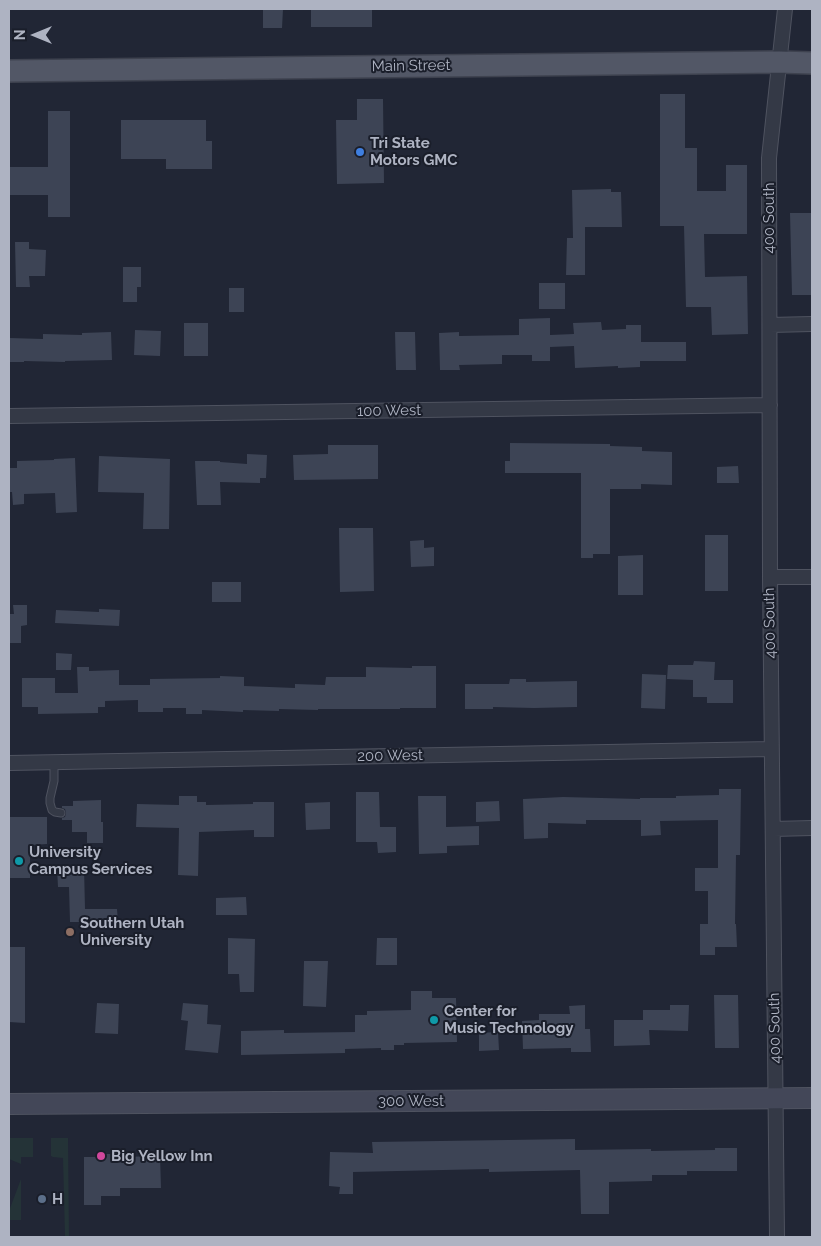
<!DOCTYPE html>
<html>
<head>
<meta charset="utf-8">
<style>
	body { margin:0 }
	#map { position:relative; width:821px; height:1246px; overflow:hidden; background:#212635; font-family:Raleway,sans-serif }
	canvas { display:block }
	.frame { position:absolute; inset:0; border:10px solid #aeb3c2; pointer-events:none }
	.north { position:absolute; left:10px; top:10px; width:50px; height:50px; -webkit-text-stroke:4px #1a1e2a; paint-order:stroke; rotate:270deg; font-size:14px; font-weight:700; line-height:20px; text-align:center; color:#aeb3c2 }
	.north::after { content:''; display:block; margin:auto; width:18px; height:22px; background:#aeb3c2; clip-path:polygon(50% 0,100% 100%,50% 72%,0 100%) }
</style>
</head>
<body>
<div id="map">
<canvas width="821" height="1246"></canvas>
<div class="frame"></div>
<div class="north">N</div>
</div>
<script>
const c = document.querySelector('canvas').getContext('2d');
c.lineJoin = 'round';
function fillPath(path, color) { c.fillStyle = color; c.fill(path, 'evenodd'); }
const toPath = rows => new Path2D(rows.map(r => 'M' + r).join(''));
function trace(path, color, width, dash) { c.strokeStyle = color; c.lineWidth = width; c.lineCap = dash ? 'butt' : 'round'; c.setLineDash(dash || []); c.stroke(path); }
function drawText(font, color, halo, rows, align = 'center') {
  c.font = font + ' Raleway,sans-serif'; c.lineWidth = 4; c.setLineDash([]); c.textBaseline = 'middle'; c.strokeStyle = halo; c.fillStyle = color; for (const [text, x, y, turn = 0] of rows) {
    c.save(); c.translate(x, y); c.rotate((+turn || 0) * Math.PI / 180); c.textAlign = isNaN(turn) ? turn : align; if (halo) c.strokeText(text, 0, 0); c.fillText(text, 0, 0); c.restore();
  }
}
const green = toPath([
	[9,1138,33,1138,33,1157,21,1157,21,1164,9,1159],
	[51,1138,68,1138,69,1237,65,1237,63,1158,53,1157,51,1156],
	[21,1179,21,1220,9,1220,9,1211]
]);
const building = toPath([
	[263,9,283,9,282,28,263,28],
	[311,9,372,9,372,27,311,27],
	[660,94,685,94,685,148,697,148,697,191,726,191,726,165,747,165,747,234,704,234,705,277,747,276,748,334,712,335,711,307,686,307,684,226,660,226],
	[357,99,383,99,384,183,337,184,336,120,357,120],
	[48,111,70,111,70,217,48,217,48,195,9,195,9,167,48,167],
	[121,120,206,120,206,141,212,141,212,169,166,169,166,159,121,159],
	[611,189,611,192,621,192,622,227,585,227,585,275,566,275,567,238,573,238,572,190],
	[790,213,812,213,812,295,792,295],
	[15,242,29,242,29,249,46,250,45,276,29,276,30,287,16,287],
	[123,267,141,267,141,287,137,287,137,302,123,302],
	[539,283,565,283,565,309,539,309],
	[229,288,244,288,244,312,229,312],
	[550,318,550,335,574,334,573,323,601,322,602,330,626,329,626,325,641,325,641,342,686,342,686,361,640,361,640,367,618,368,618,366,575,368,574,346,550,347,550,361,532,361,532,355,502,355,502,364,459,365,460,370,440,370,439,333,459,332,459,336,519,335,519,319],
	[184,323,208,323,208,356,184,356],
	[135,330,161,331,160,356,134,355],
	[111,332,112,360,65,361,65,362,24,361,24,362,9,362,9,338,43,339,43,334,82,335,82,333],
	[395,332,415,332,416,370,396,370],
	[510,443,610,444,610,446,642,447,642,451,672,452,672,485,641,484,641,489,610,489,610,554,593,554,593,558,581,558,581,473,505,473,505,461,510,461],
	[328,445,378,445,378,479,294,480,293,455,328,454],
	[247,454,267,455,266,478,260,478,260,483,220,482,221,505,197,505,195,461,220,461,220,462,247,464],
	[99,456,170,459,169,529,143,529,144,493,98,492],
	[75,458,77,512,56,513,55,493,24,494,24,504,13,505,12,492,9,492,9,468,17,468,17,461,54,460,54,459],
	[738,466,739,483,717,483,717,467],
	[339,528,373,528,374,591,340,592],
	[705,535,728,535,728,591,705,591],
	[424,540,424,548,434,547,434,566,411,567,410,541],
	[643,555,643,595,618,595,618,556],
	[212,582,241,582,241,602,212,602],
	[13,605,27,605,27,625,21,626,21,643,9,643,9,614,14,614],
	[99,609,120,610,119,626,55,623,56,610,99,612],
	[56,653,72,654,71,670,56,670],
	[694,661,715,662,714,680,733,680,733,703,707,703,707,697,693,697,693,680,667,679,668,665,693,665],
	[412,666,436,666,436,708,400,708,400,709,318,709,318,710,279,709,279,711,243,710,243,712,202,710,202,714,186,714,186,708,163,708,163,712,138,712,138,700,105,701,105,707,98,707,98,713,38,714,38,707,22,707,22,678,55,678,55,693,78,693,77,667,89,667,89,671,119,670,119,685,150,685,150,679,220,678,220,676,244,677,244,686,295,688,295,684,325,685,326,677,366,677,366,667,412,668],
	[642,674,666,675,665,709,641,708],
	[510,679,526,679,526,682,577,681,577,707,534,708,493,707,493,709,465,709,465,684,509,684],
	[719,789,741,789,740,855,736,855,735,924,736,924,737,947,715,947,715,955,700,955,700,924,708,924,708,891,695,891,695,868,718,868,718,820,660,821,661,835,641,836,641,820,586,820,586,824,548,823,548,838,524,839,523,799,563,797,640,799,640,798,676,798,676,796,719,795],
	[356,792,379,792,380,827,396,827,396,852,378,853,377,842,356,842],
	[179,796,197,796,197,802,206,802,206,805,253,804,253,802,274,802,274,837,254,837,254,830,199,832,198,876,178,875,179,828,136,827,137,804,179,805],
	[418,796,446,796,446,827,479,826,479,845,447,846,447,853,419,854],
	[101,800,101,822,103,822,103,843,87,843,87,832,72,832,72,820,62,820,62,818,65,817,66,813,65,809,62,808,62,806,73,806,73,801],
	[499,801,500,821,476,822,476,802],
	[330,802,330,829,306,830,305,803],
	[9,817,47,817,47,844,30,845,30,878,9,878],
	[84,867,85,909,117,909,118,922,70,922,69,887,58,887,57,868],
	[246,897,247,915,216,915,216,898],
	[228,938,255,939,254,992,240,992,239,974,228,974],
	[377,938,397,938,397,965,376,965],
	[9,947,25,947,25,1023,9,1022],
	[304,961,328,961,326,1007,303,1006],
	[411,991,432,991,432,998,456,998,457,1042,404,1043,404,1045,394,1045,394,1050,381,1050,381,1048,345,1049,345,1053,241,1055,241,1031,284,1030,284,1033,355,1032,355,1015,367,1015,367,1011,411,1010],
	[714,995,738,995,739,1048,715,1048],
	[97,1003,119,1004,118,1034,95,1033],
	[183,1003,208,1005,207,1024,221,1025,218,1053,185,1050,188,1021,181,1020],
	[585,1005,585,1029,590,1029,591,1052,571,1052,571,1048,523,1049,522,1021,539,1020,539,1014,570,1014,569,1006],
	[670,1005,689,1005,688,1031,649,1030,650,1045,614,1046,614,1020,643,1020,643,1010,670,1010],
	[498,1032,499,1050,479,1051,479,1033],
	[575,1139,575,1150,651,1149,651,1151,715,1150,715,1148,737,1148,737,1171,687,1171,687,1175,652,1175,652,1181,609,1182,609,1214,581,1214,580,1170,489,1172,489,1169,353,1172,353,1194,339,1194,340,1187,329,1186,330,1152,373,1153,372,1142],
	[97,1154,120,1154,120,1157,160,1156,161,1188,120,1188,120,1196,101,1196,101,1205,84,1205,84,1157,97,1157]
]);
const lane = toPath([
	[54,762,54,781,50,798,50,803,52,810,55,812,61,813]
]);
const street = toPath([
	[770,325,812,324],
	[9,416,770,405],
	[770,577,812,577],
	[9,763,771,749],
	[773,829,812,828],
	[777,1237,770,577,769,158,785,9]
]);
const secondary = toPath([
	[9,1104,812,1098]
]);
const primary = toPath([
	[9,71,779,62,812,63]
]);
const markers = [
	[360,152,5,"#3f7fe0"],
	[19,861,5,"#0f9aa8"],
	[70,932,5,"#8d6e63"],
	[434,1020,5,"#0f9aa8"],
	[101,1156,5,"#d1479c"],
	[42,1199,5,"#5c6f8a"]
];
const streetNames = [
	["Main Street",411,66,-1],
	["400 South",769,218,-90],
	["100 West",389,411,-1],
	["400 South",770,623,-91],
	["200 West",390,756,-1],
	["400 South",775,1028,-91],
	["300 West",411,1101]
];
const poiNames = [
	["Tri State",370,143],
	["Motors GMC",370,160],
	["University",29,852],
	["Campus Services",29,869],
	["Southern Utah",80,923],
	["University",80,940],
	["Center for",444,1011],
	["Music Technology",444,1028],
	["Big Yellow Inn",111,1156],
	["H",52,1199]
];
fillPath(green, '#243337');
fillPath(building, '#3d4455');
trace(lane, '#4f5360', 9);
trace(street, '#4f5360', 16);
trace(secondary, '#4f5360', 22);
trace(primary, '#3e424f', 24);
trace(lane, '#343946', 7);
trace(street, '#343946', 14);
trace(secondary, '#434758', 20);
trace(primary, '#525766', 21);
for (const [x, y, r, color] of markers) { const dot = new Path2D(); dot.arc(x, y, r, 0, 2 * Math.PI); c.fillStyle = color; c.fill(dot); trace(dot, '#1a1e2a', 2); }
drawText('15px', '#aeb3c2', '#1a1e2a', streetNames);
drawText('bold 15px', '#aeb3c2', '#1a1e2a', poiNames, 'left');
</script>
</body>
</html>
